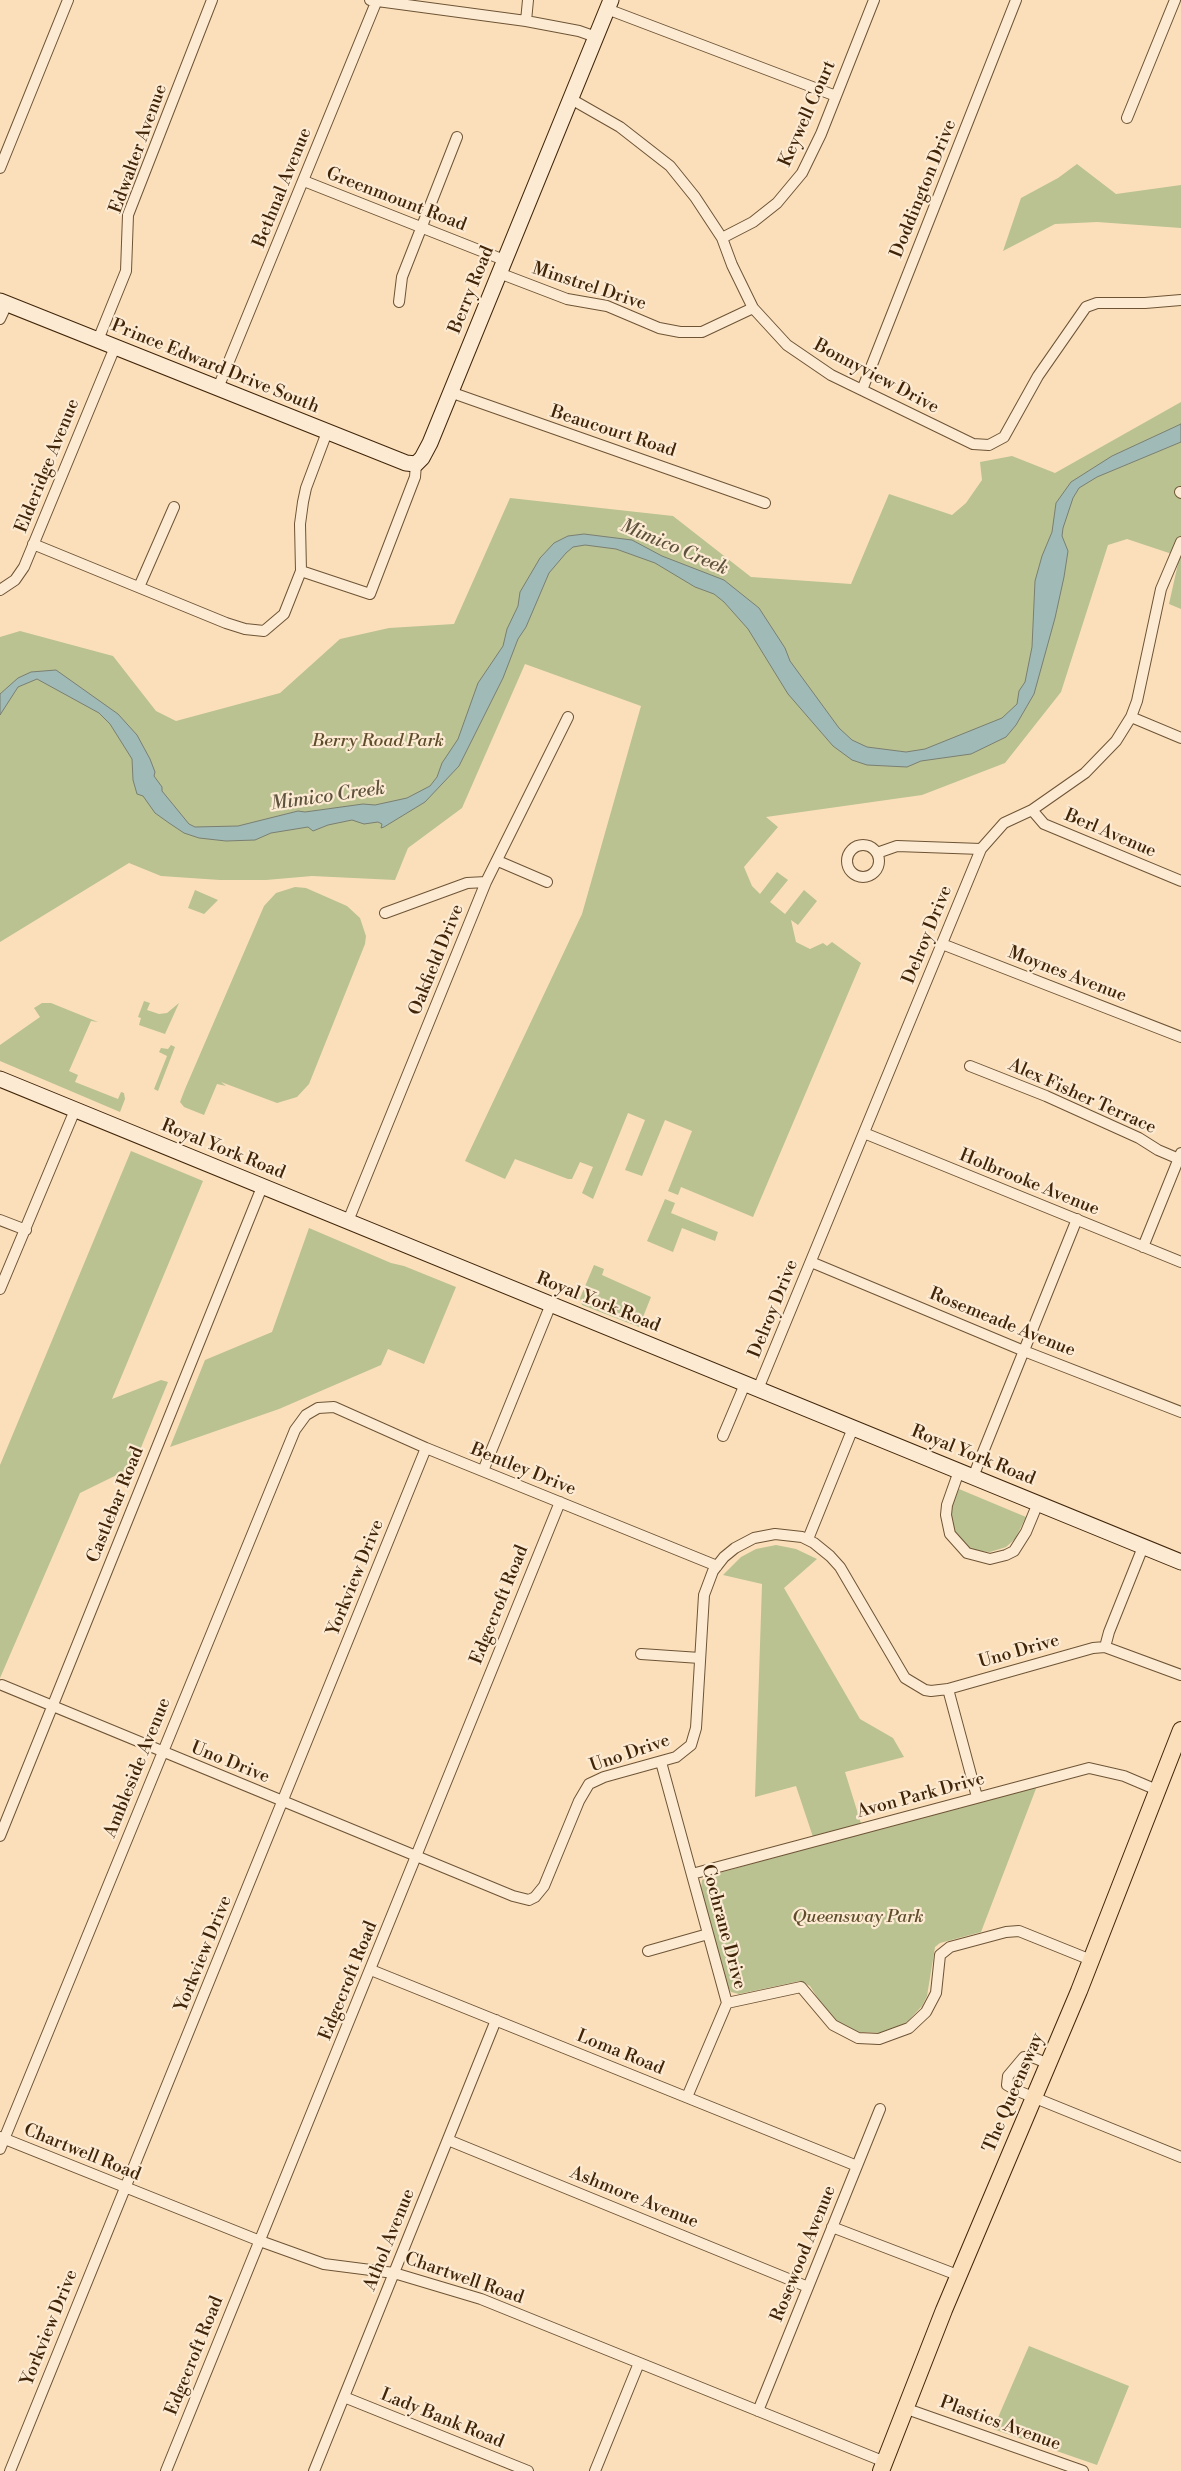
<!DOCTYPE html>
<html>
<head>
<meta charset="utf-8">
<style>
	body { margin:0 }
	canvas { display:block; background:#fadfba }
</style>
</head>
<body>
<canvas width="1181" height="2471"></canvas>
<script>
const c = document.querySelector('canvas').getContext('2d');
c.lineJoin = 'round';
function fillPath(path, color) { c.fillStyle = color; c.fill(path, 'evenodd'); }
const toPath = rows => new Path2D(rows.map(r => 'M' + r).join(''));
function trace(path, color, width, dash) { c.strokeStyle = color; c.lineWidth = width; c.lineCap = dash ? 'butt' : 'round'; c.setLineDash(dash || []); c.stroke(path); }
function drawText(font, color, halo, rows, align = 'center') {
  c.font = font + ' "Libre Bodoni",serif'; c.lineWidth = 4.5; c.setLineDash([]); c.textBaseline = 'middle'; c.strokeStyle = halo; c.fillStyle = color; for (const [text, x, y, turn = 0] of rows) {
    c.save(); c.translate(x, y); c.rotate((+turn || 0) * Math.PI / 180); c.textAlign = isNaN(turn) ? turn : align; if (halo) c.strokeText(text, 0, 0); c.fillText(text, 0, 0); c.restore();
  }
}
const green = toPath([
	[1077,164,1116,194,1181,185,1181,228,1097,222,1055,224,1003,251,1021,198,1058,178],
	[1181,402,1181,609,1169,604,1179,559,1169,553,1127,539,1108,545,1061,692,1005,763,922,795,766,817,778,827,744,867,752,886,760,894,777,872,788,880,770,902,785,914,804,890,817,901,798,925,791,920,796,942,810,949,823,943,827,946,832,942,861,963,753,1217,681,1187,678,1195,668,1191,692,1131,665,1120,642,1176,625,1170,645,1120,628,1113,593,1199,582,1193,593,1167,580,1162,572,1179,568,1179,515,1159,505,1179,465,1161,582,914,641,706,525,664,462,808,408,848,395,880,312,876,266,880,220,880,161,876,129,863,0,942,0,637,20,631,113,656,156,711,176,721,280,693,340,639,389,628,454,624,510,498,673,516,751,577,851,584,889,494,952,515,966,503,982,480,980,462,1012,456,1055,473],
	[295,887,306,888,347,906,360,918,366,936,365,944,309,1084,297,1097,277,1103,221,1082,226,1086,217,1084,204,1115,184,1107,180,1102,185,1089,264,906,276,893],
	[195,890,218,900,204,914,188,908],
	[144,1001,150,1003,147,1010,159,1014,167,1013,179,1003,165,1034,139,1025,141,1018,138,1017],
	[42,1003,51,1003,98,1022,91,1021,69,1071,78,1075,75,1082,118,1099,121,1092,124,1093,125,1099,120,1112,0,1061,0,1045,40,1017,34,1008],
	[171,1045,175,1047,158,1091,154,1089,167,1056,159,1052,161,1048,168,1049],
	[131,1151,203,1181,112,1399,161,1380,168,1382,133,1467,80,1493,0,1678,0,1465],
	[665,1199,675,1203,671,1213,718,1232,715,1241,682,1228,673,1252,647,1241],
	[309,1228,391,1263,404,1266,456,1287,424,1364,388,1349,381,1365,279,1409,170,1447,205,1360,272,1332],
	[594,1265,604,1269,602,1275,651,1297,639,1327,582,1305,580,1298],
	[959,1489,1026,1517,1015,1539,1006,1547,990,1552,978,1551,968,1547,956,1534,951,1518,952,1506],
	[776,1545,796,1549,817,1559,784,1588,860,1719,893,1738,904,1757,845,1772,864,1833,1037,1786,981,1932,940,1943,935,1947,927,1996,922,2006,907,2022,884,2033,858,2032,831,2019,810,1986,800,1981,739,1994,731,1992,728,1987,701,1888,702,1880,708,1876,816,1846,796,1786,755,1797,762,1584,723,1575,741,1557,756,1549],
	[1029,2346,1129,2386,1097,2465,993,2429]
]);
const water = toPath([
	[1181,424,1181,442,1097,477,1079,488,1073,498,1063,528,1062,536,1068,551,1064,577,1055,618,1034,694,1016,725,1006,737,971,754,921,761,907,767,867,765,852,760,833,746,788,694,748,629,724,602,714,594,695,587,655,563,616,549,585,545,573,547,566,553,549,573,526,627,518,639,503,678,459,766,425,802,384,827,381,828,382,824,378,822,364,824,352,820,328,825,313,831,308,827,271,833,255,840,226,841,199,838,184,833,169,823,155,813,143,796,137,794,133,780,132,759,110,724,99,713,37,679,18,687,0,715,0,694,18,678,31,672,56,670,118,714,137,735,150,759,155,772,154,776,162,787,162,791,189,824,195,827,238,826,298,811,305,812,363,804,375,805,407,798,430,786,437,777,442,763,458,739,478,683,503,646,507,629,518,606,520,592,540,558,554,543,568,536,584,534,632,540,662,556,724,580,759,608,785,648,790,661,839,728,852,740,867,747,906,752,925,749,1002,718,1017,704,1019,691,1025,682,1032,647,1035,581,1042,556,1052,532,1056,503,1071,482,1112,456,1181,424]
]);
const street = toPath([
	[370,0,526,21,579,31,596,37],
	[607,9,836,96],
	[526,21,528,0],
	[571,99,620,127,670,166,695,197,722,238,732,265,753,308,787,345,831,375,973,444,989,445,1004,437,1038,376,1086,307,1097,303,1145,303,1181,300],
	[1127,118,1175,0],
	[0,168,68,0],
	[304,181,504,260],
	[722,238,753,222,777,203,802,173,821,134,874,0],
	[499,273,567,299,607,306,659,328,680,332,702,332,753,308],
	[399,302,402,277,457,137],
	[0,319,7,304],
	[98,340,126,271,128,215,212,0],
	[218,388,377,0],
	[862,390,1016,0],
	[450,392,765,503],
	[1180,492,1181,493],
	[33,544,226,623,245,629,264,631,284,614,301,571,300,524,303,502,306,488,327,432],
	[301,571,370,594,415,477,416,464],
	[139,587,174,507],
	[0,590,15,580,24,567,115,347],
	[1131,717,1181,738],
	[1032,810,1044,824,1181,881],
	'847 861a16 16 0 1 1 32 0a16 16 0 1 1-32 0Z',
	[877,853,897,846,981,849],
	[498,861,547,882],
	[385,913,467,883,486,882],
	[942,944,1181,1037],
	[970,1066,1046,1096,1139,1138,1158,1150,1179,1159],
	[864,1133,1181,1262],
	[0,1220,26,1230],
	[348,1221,486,882,568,717],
	[1143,1247,1181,1153],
	[811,1262,1024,1351,1181,1412],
	[0,1289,75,1110],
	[758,1389,981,849,1004,823,1032,810,1085,773,1116,741,1131,717,1137,701,1161,589,1181,542],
	[723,1436,745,1384],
	[483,1471,551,1304],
	[959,1471,947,1505,946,1515,950,1534,967,1553,990,1559,1006,1555,1014,1551,1026,1532,1038,1503],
	[973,1477,1077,1219],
	[808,1539,853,1428],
	[1105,1647,1109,1632,1143,1547],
	[641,1654,700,1658],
	[2,1685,513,1896,529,1900,535,1897,544,1886,579,1801,589,1784,604,1777,676,1757,691,1745,696,1728,704,1595,713,1571,724,1557,735,1548,754,1538,775,1534,802,1537,814,1543,830,1556,840,1567,905,1678,925,1690,931,1691,948,1689,1093,1648,1105,1647,1181,1675],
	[948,1689,977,1797],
	[661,1762,727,2003,687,2097],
	[0,1836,262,1187],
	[692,1874,1089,1768,1124,1776,1157,1790],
	[648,1951,708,1934],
	[371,1970,857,2166],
	[727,2003,801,1987,833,2025,858,2038,879,2039,909,2028,926,2012,936,1993,940,1955,950,1947,1006,1932,1019,1931,1091,1960],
	[1049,2064,1032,2057,1024,2057,1008,2076,1007,2085,1018,2091,1181,2157],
	[0,2137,260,2241,324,2264,394,2273,481,2299,885,2462],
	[448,2140,808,2287],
	[0,2149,295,1430,306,1415,318,1408,334,1407,426,1448,717,1566],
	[832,2227,960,2276],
	[344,2397,528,2471],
	[907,2409,1083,2471],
	[758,2411,880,2109],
	[10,2471,426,1448],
	[166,2471,560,1502],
	[314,2471,496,2020],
	[595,2471,639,2363]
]);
const secondary = toPath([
	[0,301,406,463,416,464,422,458,430,443,611,0],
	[0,1079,1181,1562]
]);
const primary = toPath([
	[881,2471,944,2310,1079,1991,1181,1730]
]);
const streetNames = [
	["Keywell Court",808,114,-66],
	["Edwalter Avenue",139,149,-70],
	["Bethnal Avenue",283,188,-68],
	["Doddington Drive",924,189,-68],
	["Greenmount Road",396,200,21],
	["Minstrel Drive",589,287,18],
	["Berry Road",472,290,-68],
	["Prince Edward Drive South",215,367,22],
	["Bonnyview Drive",876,377,28],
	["Beaucourt Road",613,432,18],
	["Elderidge Avenue",48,466,-68],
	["Berl Avenue",1110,834,23],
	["Delroy Drive",928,935,-68],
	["Oakfield Drive",437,960,-68],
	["Moynes Avenue",1067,975,21],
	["Alex Fisher Terrace",1082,1097,24],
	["Royal York Road",223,1150,22],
	["Holbrooke Avenue",1029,1183,22],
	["Royal York Road",598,1303,22],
	["Delroy Drive",774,1309,-68],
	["Rosemeade Avenue",1002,1323,22],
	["Royal York Road",973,1456,22],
	["Bentley Drive",523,1470,22],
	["Castlebar Road",116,1505,-68],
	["Yorkview Drive",356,1578,-68],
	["Edgecroft Road",500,1605,-68],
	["Uno Drive",1019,1652,-16],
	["Uno Drive",630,1754,-19],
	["Uno Drive",230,1763,22],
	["Ambleside Avenue",138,1768,-68],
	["Avon Park Drive",921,1796,-15],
	["Cochrane Drive",723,1927,75],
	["Yorkview Drive",204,1954,-68],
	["Edgecroft Road",349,1981,-68],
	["Loma Road",620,2053,22],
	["The Queensway",1014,2093,-67],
	["Chartwell Road",82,2153,22],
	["Ashmore Avenue",634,2198,22],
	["Athol Avenue",390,2240,-68],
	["Rosewood Avenue",804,2254,-68],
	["Chartwell Road",464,2279,19],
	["Yorkview Drive",50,2328,-68],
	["Edgecroft Road",195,2356,-68],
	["Lady Bank Road",442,2419,22],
	["Plastics Avenue",1000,2424,20]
];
const parkNames = [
	["Berry Road Park",378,742],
	["Queensway Park",858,1918]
];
const waterNames = [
	["Mimico Creek",674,548,23],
	["Mimico Creek",328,797,-8]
];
fillPath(green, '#bac292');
fillPath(water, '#a0bbb7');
trace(water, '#7a7f71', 1);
trace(street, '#6e5435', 12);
trace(secondary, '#402509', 17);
trace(primary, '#402509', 18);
trace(street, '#fcead2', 10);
trace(secondary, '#fcead2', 15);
trace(primary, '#fadfba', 16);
drawText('18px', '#402509', '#fcead2', streetNames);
drawText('italic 18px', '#5e4c2b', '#fcead2', parkNames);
drawText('italic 19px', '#5d523d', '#fcead2', waterNames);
</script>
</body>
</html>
